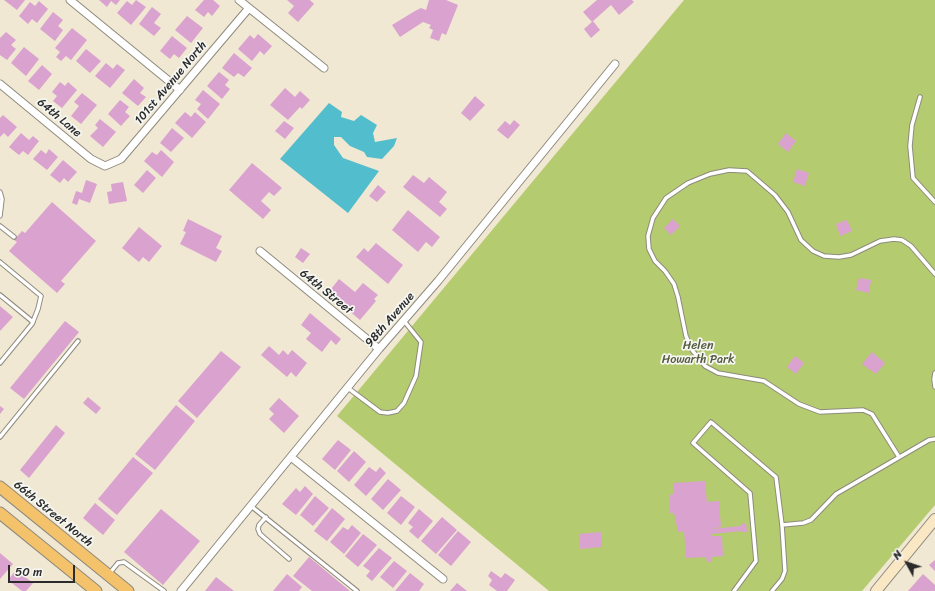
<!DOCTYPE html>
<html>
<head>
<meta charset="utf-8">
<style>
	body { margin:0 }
	#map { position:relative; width:935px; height:591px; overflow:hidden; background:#f0e8d2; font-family:Sriracha,sans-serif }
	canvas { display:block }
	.north { position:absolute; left:887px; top:543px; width:40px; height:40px; -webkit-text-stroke:3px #f6f6f2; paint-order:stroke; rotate:310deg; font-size:11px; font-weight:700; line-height:16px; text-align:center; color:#2b2b2b }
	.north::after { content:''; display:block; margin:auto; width:14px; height:18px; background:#2b2b2b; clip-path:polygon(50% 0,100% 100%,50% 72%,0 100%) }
	.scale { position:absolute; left:8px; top:565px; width:67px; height:18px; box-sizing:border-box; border:2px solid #2b2b2b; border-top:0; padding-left:5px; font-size:12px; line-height:14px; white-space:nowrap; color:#2b2b2b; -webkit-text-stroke:3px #f6f6f2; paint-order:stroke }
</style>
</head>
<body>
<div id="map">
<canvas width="935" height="591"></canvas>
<div class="north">N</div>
<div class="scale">50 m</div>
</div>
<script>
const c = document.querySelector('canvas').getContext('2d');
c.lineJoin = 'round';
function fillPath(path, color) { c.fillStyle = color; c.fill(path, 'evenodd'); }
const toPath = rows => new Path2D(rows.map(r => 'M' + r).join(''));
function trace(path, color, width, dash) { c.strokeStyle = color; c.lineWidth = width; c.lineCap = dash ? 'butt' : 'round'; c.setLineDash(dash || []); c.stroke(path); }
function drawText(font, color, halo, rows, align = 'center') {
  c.font = font + ' Sriracha,sans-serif'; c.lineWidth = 3.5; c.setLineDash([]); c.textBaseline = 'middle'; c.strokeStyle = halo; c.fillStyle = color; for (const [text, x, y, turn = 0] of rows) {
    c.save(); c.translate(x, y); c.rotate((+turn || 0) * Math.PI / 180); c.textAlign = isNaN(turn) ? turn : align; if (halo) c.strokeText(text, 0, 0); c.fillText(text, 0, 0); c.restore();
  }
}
const green = toPath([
	[684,0,935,0,935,505,862,591,549,591,337,416]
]);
const water = toPath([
	[329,103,342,112,341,117,354,121,361,115,377,125,373,133,375,142,397,138,394,146,382,159,367,157,364,152,350,146,341,137,334,137,334,145,343,158,379,171,348,213,280,159]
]);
const building = toPath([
	[4,0,25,0,17,10],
	[99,0,120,0,116,5,111,1,107,7],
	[136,0,146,7,131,25,117,13,127,1,132,5],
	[204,0,213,0,220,6,212,16,208,12,204,17,195,10],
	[287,0,310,0,314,4,298,22,288,13,294,6],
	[429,0,446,0,458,5,446,35,442,33,439,41,430,38,433,30,429,28,431,25,423,22,400,37,392,25,415,11,421,8,426,10],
	[597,0,632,0,634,2,619,15,611,5,592,22,583,12],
	[39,1,48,9,37,23,32,19,28,24,19,16,30,2,35,6],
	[152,7,161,14,154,23,161,28,154,36,139,24],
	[53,12,63,20,58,26,63,30,55,41,40,29],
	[187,16,203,28,191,43,175,30],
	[593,21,600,30,591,38,584,29],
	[72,28,87,40,71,60,66,56,61,61,56,57,60,52,55,48],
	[6,32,16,40,11,45,16,49,7,60,0,55,0,38],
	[258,34,272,46,264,55,260,51,252,61,238,49,250,35,254,39],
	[172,36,187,48,179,58,174,54,170,59,160,51],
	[24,47,39,59,26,76,11,63],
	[86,49,101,61,90,73,76,61],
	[234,53,252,68,244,77,238,73,234,77,222,68],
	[106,63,113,69,117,64,125,70,110,88,95,76],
	[42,65,52,74,39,90,28,81],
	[219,72,229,80,225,85,230,89,222,99,207,86],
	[134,79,144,88,140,93,146,97,138,106,122,93],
	[60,82,65,86,68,82,77,90,62,108,53,101,57,96,52,92],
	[285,88,295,97,300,91,310,100,302,109,300,107,288,120,270,105],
	[203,90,220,104,208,119,197,109,201,104,195,100],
	[82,93,97,105,81,124,71,116,79,106,74,102],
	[475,96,485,105,470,121,461,113],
	[120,100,129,107,125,112,130,116,121,126,108,114],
	[185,112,191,117,195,112,206,122,192,138,175,123],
	[3,115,17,127,8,137,4,133,0,137,0,118],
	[100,119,116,132,103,147,90,136,98,128,95,125],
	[514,120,520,125,508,139,497,130,505,121,510,125],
	[284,121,294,128,285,139,275,131],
	[172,128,184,138,171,152,160,143],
	[21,133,29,140,33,136,39,141,28,155,23,151,19,155,9,147],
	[786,133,796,141,788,152,778,144],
	[49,149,58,157,47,170,33,159,41,150,46,154],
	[161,150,174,162,162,177,144,161,152,152,157,155],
	[63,160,77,172,68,182,64,178,60,183,50,175],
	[252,163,282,188,274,196,269,192,261,201,271,210,263,219,229,190],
	[797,169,809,173,805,186,793,182],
	[147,170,156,178,143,193,134,185],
	[413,175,424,183,429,177,447,192,439,202,447,209,440,217,403,187],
	[86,180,97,184,90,203,79,199,77,205,72,203,76,191,82,193],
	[123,182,127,201,109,204,107,192,112,191,111,184],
	[378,185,386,192,377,202,369,196],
	[52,202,96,241,61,281,65,284,57,293,9,251,17,242,14,240,22,231,25,233],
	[408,210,440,237,432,247,426,242,418,252,392,230],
	[188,219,222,236,216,248,222,251,216,262,180,244,186,232,183,231],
	[673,219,680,226,671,235,664,228],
	[847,220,852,231,840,236,836,224],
	[139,227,162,246,149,262,143,257,139,262,122,248],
	[376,243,403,265,388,284,356,257,364,248,368,252],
	[301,248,310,254,303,263,295,257],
	[859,278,871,280,869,293,856,290],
	[339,279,355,292,363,283,378,295,374,299,376,301,360,320,328,293],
	[0,306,13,317,0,331],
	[310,313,341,339,336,345,331,340,322,352,306,339,311,333,301,325],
	[65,321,79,332,24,399,10,388],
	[269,346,279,355,283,350,288,355,292,350,307,363,296,377,291,372,287,377,261,355],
	[221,351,241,367,197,418,178,401],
	[872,352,885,363,876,374,862,364],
	[795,356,804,363,796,374,787,367],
	[88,397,101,408,96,414,83,403],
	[279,398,299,416,284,433,269,419,274,414,269,409],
	[176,405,195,421,155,470,135,454],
	[0,406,4,409,0,414],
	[56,425,65,433,29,478,20,470],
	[338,440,351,450,335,470,322,459],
	[354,451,366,462,349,482,337,471],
	[133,457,153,473,117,515,98,499],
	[369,467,376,472,380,467,386,473,366,496,354,485],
	[388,479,401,490,383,510,371,499],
	[705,481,707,502,719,501,721,527,711,529,741,526,741,524,746,523,747,532,742,532,741,531,711,534,712,536,722,536,723,556,711,557,712,562,707,562,706,557,686,558,684,531,678,532,674,513,670,513,669,495,673,494,673,483],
	[305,486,313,494,296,515,282,504,296,488,300,492],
	[315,496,329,508,313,526,300,515],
	[401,496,415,507,401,525,387,513],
	[95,503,115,520,103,535,83,518],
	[332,508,345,519,327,541,314,531],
	[161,509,200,541,163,585,124,552],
	[419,509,433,521,418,539,409,531,413,527,408,523],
	[442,517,457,530,436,554,421,541],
	[352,525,361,533,344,554,330,542,343,527,348,530],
	[458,531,471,542,451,566,438,555],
	[601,532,602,547,580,549,579,534],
	[363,534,377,545,358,567,345,556],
	[379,548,392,558,372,581,366,576,370,571,363,566],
	[0,553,13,564,0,579],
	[309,557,350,591,312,591,293,576],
	[935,560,935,571,929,565],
	[394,561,407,571,393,588,380,577],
	[16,570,33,583,26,591,22,591,8,580],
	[491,571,501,578,505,573,515,580,507,591,497,591,489,585,492,580,488,576],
	[410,573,424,584,419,591,395,591],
	[287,574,302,587,299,591,273,591],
	[923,574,935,585,935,591,908,591],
	[216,577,234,591,205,591],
	[457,583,467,591,450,591]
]);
const lane = toPath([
	[920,97,912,125,910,146,913,178,935,202],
	[0,192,2,199,0,216],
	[0,226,14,237],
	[0,262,41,296,38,309,32,324,0,363],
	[0,295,33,322],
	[935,373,934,379,935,387],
	[348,388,380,412,388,413,397,411,404,403,416,376,421,342,404,321],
	[0,437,78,341],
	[899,457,872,414,863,410,820,412,799,404,764,381,718,373,705,366,692,350,686,336,678,297,674,284,665,271,655,261,649,249,648,236,653,218,666,198,688,183,710,174,729,170,747,171,775,195,788,212,801,240,813,251,824,256,839,257,851,255,880,241,894,239,902,240,911,246,935,274],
	[251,506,357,591],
	[266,517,259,525,258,529,260,534,289,559],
	[109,574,118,563,124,562,164,591],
	[734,591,756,561,750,493,693,443,711,422,776,477,782,525],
	[772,591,782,579,785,571,782,525,803,523,811,520,836,494,929,440,935,439]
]);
const street = toPath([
	[70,0,180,90],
	[239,0,324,68],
	[0,84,91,159,105,166,121,159,249,8],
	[260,251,379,349],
	[291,457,443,579],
	[181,591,379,349,438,281,615,64]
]);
const secondary = toPath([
	[876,591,935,519]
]);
const primary = toPath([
	[0,487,128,591],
	[0,513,96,591]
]);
const streetNames = [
	["101st Avenue North",171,83,-50],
	["64th Lane",59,118,40],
	["64th Street",326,292,39],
	["98th Avenue",390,320,-49],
	["66th Street North",53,514,39]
];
const parkNames = [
	["Helen",698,346],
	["Howarth Park",698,360]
];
fillPath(green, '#b5cb6f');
fillPath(water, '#52bdcd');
fillPath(building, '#daa2cf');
trace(lane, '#8e8a7e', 5.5);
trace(street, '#8e8a7e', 9);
trace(secondary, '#8e8a7e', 12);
trace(primary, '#8e8a7e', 13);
trace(lane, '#fff', 3.5);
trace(street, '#fff', 7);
trace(secondary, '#fae7c3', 10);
trace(primary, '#f3c26a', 11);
drawText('12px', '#2b2b2b', '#f6f6f2', streetNames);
drawText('12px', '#545b3f', '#f6f6f2', parkNames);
</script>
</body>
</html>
